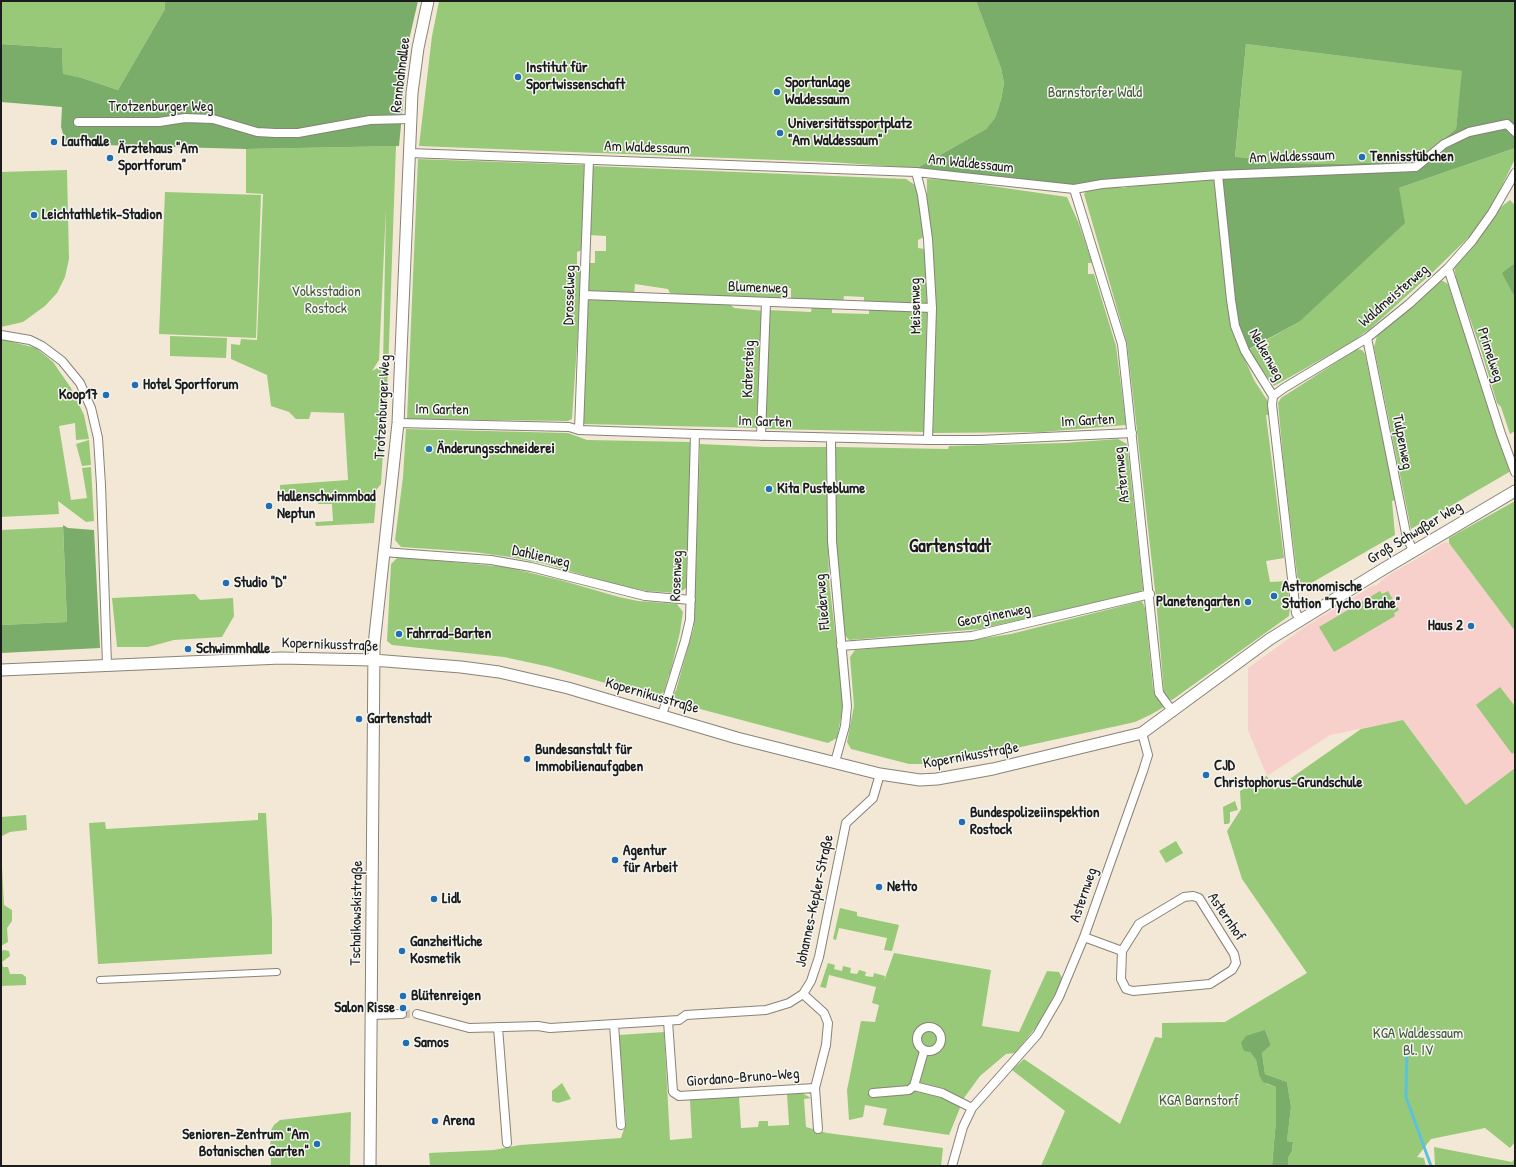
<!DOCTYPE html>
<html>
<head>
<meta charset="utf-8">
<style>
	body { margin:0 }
	#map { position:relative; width:1516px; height:1167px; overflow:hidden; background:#f3e8d5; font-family:"Patrick Hand",sans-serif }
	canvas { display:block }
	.frame { position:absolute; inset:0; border:2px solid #1c1c1c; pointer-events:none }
</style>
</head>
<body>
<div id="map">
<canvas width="1516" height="1167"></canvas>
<div class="frame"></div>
</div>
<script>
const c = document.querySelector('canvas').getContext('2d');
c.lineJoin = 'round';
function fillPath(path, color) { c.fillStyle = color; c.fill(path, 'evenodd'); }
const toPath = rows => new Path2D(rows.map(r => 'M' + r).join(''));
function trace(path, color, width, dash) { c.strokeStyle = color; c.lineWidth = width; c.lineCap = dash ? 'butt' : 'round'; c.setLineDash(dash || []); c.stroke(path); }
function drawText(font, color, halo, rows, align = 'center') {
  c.font = font + ' "Patrick Hand",sans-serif'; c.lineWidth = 3; c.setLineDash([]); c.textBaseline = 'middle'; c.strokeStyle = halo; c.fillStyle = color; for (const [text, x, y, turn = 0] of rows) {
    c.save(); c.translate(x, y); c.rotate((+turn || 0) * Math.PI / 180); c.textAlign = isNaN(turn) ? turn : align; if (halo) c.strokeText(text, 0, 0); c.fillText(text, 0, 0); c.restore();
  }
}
const built = toPath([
	[1445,542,1449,543,1515,631,1515,768,1466,805,1403,720,1330,735,1267,776,1248,730,1248,668,1306,626,1374,585,1375,586,1380,583,1379,582,1389,575]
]);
const green = toPath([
	[1,1,165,1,165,9,118,90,82,78,63,75,62,48,1,44],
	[439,1,976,1,1001,68,1004,83,1001,100,995,118,986,129,917,168,829,162,419,146,432,36],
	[1246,44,1463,71,1456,129,1417,161,1334,164,1287,163,1235,158],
	[396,146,388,372,381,484,377,489,374,523,316,526,315,522,333,521,332,504,318,504,317,499,281,501,280,485,348,480,344,413,311,412,309,419,296,419,289,412,271,406,267,375,231,359,231,344,240,345,241,339,257,340,263,194,246,193,246,149],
	[386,208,383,365,372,371,379,360],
	[1515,148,1515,159,1491,208,1469,237,1433,272,1371,328,1352,342,1274,386,1248,350,1299,322,1399,188],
	[418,159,584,165,582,250,577,252,577,270,582,271,572,419,568,421,407,419],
	[592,166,906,179,918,187,924,237,918,240,918,248,925,249,927,305,864,303,864,297,844,296,843,303,791,301,791,288,785,288,784,299,679,296,677,294,670,293,668,289,635,284,634,295,588,292,589,263,595,263,595,251,606,251,606,236,589,235],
	[67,170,69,259,65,277,57,293,45,306,23,322,1,327,1,172],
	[1216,178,1230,322,1237,342,1254,380,1269,403,1270,415,1266,415,1284,558,1266,561,1270,582,1287,581,1290,608,1289,616,1172,700,1167,699,1164,692,1156,599,1127,343,1084,194,1087,190,1120,185,1122,188,1141,185,1143,184],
	[927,179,950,180,1067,197,1079,224,1092,263,1088,263,1088,274,1094,274,1116,346,1126,425,1042,432,933,433,936,299,927,209],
	[165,192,261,195,256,338,159,334],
	[1510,200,1515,205,1515,263,1503,273,1515,298,1515,431,1510,434,1501,407,1497,403,1481,350,1457,282,1454,267,1470,250,1501,207],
	[1441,281,1443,281,1448,284,1511,471,1411,529,1374,347,1377,336],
	[587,298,729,303,734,308,764,311,759,428,583,424],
	[812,307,832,307,832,313,869,314,869,309,927,311,924,432,763,429,767,310,811,312],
	[170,336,227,338,226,358,170,356],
	[1,339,36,348,53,362,71,388,84,415,89,439,76,440,75,423,59,426,71,500,87,498,82,468,91,467,94,521,86,522,58,501,59,514,1,517],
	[1357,349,1362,350,1365,354,1392,484,1395,500,1392,501,1395,535,1299,590,1284,468,1278,403,1281,398],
	[406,429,568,433,587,440,690,442,690,549,687,550,686,588,679,593,647,591,621,586,545,564,510,557,474,552,401,547,395,540,403,477],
	[1118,439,1127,444,1143,589,1141,592,1115,599,1103,601,979,629,849,640,843,633,839,605,833,477,836,469,836,447,948,449,949,446,1064,443],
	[89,440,91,465,82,466,76,444],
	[700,444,765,447,826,447,829,580,842,693,842,712,837,738,828,743,670,701,676,690,694,627],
	[1515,501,1515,631,1449,543,1449,538],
	[63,527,67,622,1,625,1,530],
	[398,557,506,567,560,580,619,597,638,601,677,604,683,612,680,632,670,674,669,674,664,692,654,697,550,667,504,657,392,645,387,641,391,564],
	[1380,591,1382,594,1388,591,1399,610,1394,613,1395,616,1334,652,1319,627],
	[195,594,200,600,233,598,234,616,222,637,174,640,148,647,117,647,112,598],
	[1142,601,1145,608,1153,688,1164,707,1150,715,1135,722,1117,726,961,760,924,764,909,764,851,749,847,742,854,706,850,657,855,650,978,639,1011,634],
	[1500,687,1514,705,1515,704,1515,752,1512,754,1476,705],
	[1403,720,1466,805,1515,768,1515,1142,1510,1148,1485,1128,1431,1139,1417,1157,1424,1158,1426,1166,1288,1166,1288,1158,1292,1151,1293,1142,1287,1141,1291,1107,1287,1082,1265,1074,1262,1053,1271,1045,1265,1030,1250,1052,1256,1060,1259,1075,1267,1084,1276,1087,1276,1120,1272,1166,1041,1166,1065,1111,1012,1070,1024,1059,1120,1124,1155,1037,1162,1038,1162,1023,1225,1022,1307,973,1242,879,1227,831,1241,809,1240,791,1267,776,1274,790,1361,729],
	[1235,801,1238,810,1230,812,1230,822,1228,824,1224,824,1223,807],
	[258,813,266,813,272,920,272,954,98,964,89,823,105,822,106,829,258,820],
	[26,815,27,830,10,832,2,836,1,841,1,817],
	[1176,841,1183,853,1166,863,1159,851],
	[1,847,4,905,12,910,12,921,7,928,8,942,1,946],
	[840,908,857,912,857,916,899,925,892,951,884,950,887,938,839,928,836,940,833,939],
	[4,950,9,951,10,956,2,962,3,967,8,967,10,974,22,974,26,977,26,985,1,986,1,951],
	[894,953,991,970,982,1026,1019,1032,1047,971,1059,972,1063,980,1037,1026,1015,1053,1006,1054,980,1076,964,1098,949,1135,883,1125,887,1109,865,1105,863,1117,849,1120,847,1090,861,1021,875,1022,879,1005,872,1003,876,987,829,975,826,988,820,987,828,963,835,965,834,969,842,971,843,966,851,968,850,973,857,974,859,970,866,972,865,976,873,977,874,973,885,976,884,981],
	[664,1032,670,1140,692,1138,690,1100,739,1097,741,1128,758,1127,759,1121,768,1121,768,1126,789,1125,787,1094,802,1093,811,1098,804,1099,806,1127,827,1133,943,1148,941,1166,430,1166,429,1153,494,1150,520,1145,621,1138,626,1123,619,1035],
	[562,1083,571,1099,558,1103,552,1101,552,1091],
	[351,1112,350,1166,271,1166,270,1132,274,1125,280,1120],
	[1434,1147,1512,1162,1515,1158,1515,1166,1435,1166]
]);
const forest = toPath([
	[165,1,418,1,409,40,399,146,246,149,66,144,61,127,62,107,1,102,1,44,62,48,63,74,82,78,118,90,165,9],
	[976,1,1515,1,1515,148,1399,188,1405,223,1299,322,1245,351,1235,326,1218,175,1074,189,917,168,986,129,995,118,1001,100,1004,83,1001,68],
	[1246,44,1462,71,1456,129,1417,161,1334,164,1287,163,1235,157],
	[1515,263,1515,298,1502,273],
	[63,525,68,528,94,530,100,648,1,653,1,625,67,622],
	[1265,1030,1271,1045,1262,1053,1265,1074,1287,1082,1291,1107,1287,1141,1293,1142,1292,1151,1288,1158,1288,1166,1272,1166,1276,1120,1276,1087,1263,1082,1259,1075,1256,1060,1250,1052,1244,1051,1241,1043,1246,1036]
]);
const stream = toPath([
	[1407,1046,1406,1097,1431,1166]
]);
const minorTunnel = toPath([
	[402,1014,417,1014]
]);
const pedestrian = toPath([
	[100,980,277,972]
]);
const minor = toPath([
	[78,122,159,122,185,118,213,119,257,132,275,133,298,133,370,120,410,119],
	[409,153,916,172,1074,189,1102,184,1218,175,1416,167,1444,144,1469,132,1507,124,1515,132],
	[916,172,922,195,928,239,932,308,928,440],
	[1218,175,1231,300,1235,326,1245,351,1273,396,1272,405,1296,613,1300,619],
	[1074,189,1122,344,1159,693,1173,712],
	[1448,268,1501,434,1515,472],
	[584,295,932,308],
	[1,335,30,340,42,346,62,361,80,383,91,408,98,438,101,485,107,665],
	[1367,338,1407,538,1413,550],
	[1273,396,1284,388,1367,338,1409,304,1448,268,1472,241,1492,213,1515,173],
	[398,423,569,427,579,430,695,434,928,440,980,440,1132,433],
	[579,430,589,160],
	[761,436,766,302],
	[831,438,832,541,847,706,845,726,835,762],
	[383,552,491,560,531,567,645,596,691,600],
	[841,646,972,636,1150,594],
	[662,715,685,641,690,620,695,434],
	[1193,896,1199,898,1234,954,1236,963,1232,970,1210,984,1133,991,1126,989,1121,979,1122,951,1139,924,1184,897,1193,896],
	[1084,937,1122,951],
	[417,1014,469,1028,538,1026,550,1028,679,1020,686,1015,766,1010,789,1003,803,994,811,981,819,957,846,823,873,798,880,774],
	[371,1015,402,1014],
	[668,1021,673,1092,679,1096,815,1088,826,1045,828,1023,824,1013,803,994],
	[614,1024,621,1125],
	'917 1039a12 12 0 1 1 24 0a12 12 0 1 1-24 0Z',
	[498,1027,507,1143],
	[914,1086,924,1051],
	[815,1088,818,1129],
	[873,1093,909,1090,914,1086,942,1093,972,1108],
	[952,1166,963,1127,972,1108,1037,1035,1059,997,1084,937,1143,771,1148,755,1142,733]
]);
const tertiary = toPath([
	[1,670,281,658,373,660,461,667,499,672,568,688,737,738,880,774,920,780,937,779,993,769,1142,733,1270,639,1385,568,1515,491],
	[370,1166,374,645,398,423,412,93,418,48,428,1]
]);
const markers = [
	[518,77,4,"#1f6fb2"],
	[777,92,4,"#1f6fb2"],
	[780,133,4,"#1f6fb2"],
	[54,142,4,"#1f6fb2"],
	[1362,157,4,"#1f6fb2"],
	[110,158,4,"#1f6fb2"],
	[34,215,4,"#1f6fb2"],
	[135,385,4,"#1f6fb2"],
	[106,395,4,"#1f6fb2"],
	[429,449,4,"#1f6fb2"],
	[769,489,4,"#1f6fb2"],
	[269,506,4,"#1f6fb2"],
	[226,583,4,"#1f6fb2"],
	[1274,596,4,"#1f6fb2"],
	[1248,602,4,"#1f6fb2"],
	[1471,626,4,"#1f6fb2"],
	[399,634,4,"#1f6fb2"],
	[188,649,4,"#1f6fb2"],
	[359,719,4,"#1f6fb2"],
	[527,759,4,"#1f6fb2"],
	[1206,775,4,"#1f6fb2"],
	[962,822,4,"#1f6fb2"],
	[615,860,4,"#1f6fb2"],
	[879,887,4,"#1f6fb2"],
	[434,899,4,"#1f6fb2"],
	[402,951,4,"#1f6fb2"],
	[403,996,4,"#1f6fb2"],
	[403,1008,4,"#1f6fb2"],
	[406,1043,4,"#1f6fb2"],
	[435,1121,4,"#1f6fb2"],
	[317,1144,4,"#1f6fb2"]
];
const poiNames = [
	["Institut für",526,68],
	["Sportwissenschaft",526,85],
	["Sportanlage",785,83],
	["Waldessaum",785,100],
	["Universitätssportplatz",788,124],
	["\"Am Waldessaum\"",788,141],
	["Laufhalle",62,142],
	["Ärztehaus \"Am",118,149],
	["Sportforum\"",118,166],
	["Tennisstübchen",1370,157],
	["Leichtathletik-Stadion",42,215],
	["Hotel Sportforum",143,385],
	["Koop17",98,395,"right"],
	["Änderungsschneiderei",437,449],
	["Kita Pusteblume",777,489],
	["Hallenschwimmbad",277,497],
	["Neptun",277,514],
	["Studio \"D\"",234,583],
	["Astronomische",1282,587],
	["Station \"Tycho Brahe\"",1282,604],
	["Planetengarten",1240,602,"right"],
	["Haus 2",1463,626,"right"],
	["Fahrrad-Barten",407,634],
	["Schwimmhalle",196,649],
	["Gartenstadt",367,719],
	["Bundesanstalt für",535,750],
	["Immobilienaufgaben",535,767],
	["CJD",1214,766],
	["Christophorus-Grundschule",1214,783],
	["Bundespolizeiinspektion",970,813],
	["Rostock",970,830],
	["Agentur",623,851],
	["für Arbeit",623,868],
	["Netto",887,887],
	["Lidl",442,899],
	["Ganzheitliche",410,942],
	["Kosmetik",410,959],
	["Blütenreigen",411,996],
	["Salon Risse",395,1008,"right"],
	["Samos",414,1043],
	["Arena",443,1121],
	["Senioren-Zentrum \"Am",309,1135,"right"],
	["Botanischen Garten\"",309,1152,"right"]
];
const streetNames = [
	["Rennbahnallee",401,75,-83],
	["Trotzenburger Weg",161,107],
	["Am Waldessaum",647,148,2],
	["Am Waldessaum",1292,157,-2],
	["Am Waldessaum",971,164,6],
	["Blumenweg",758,288,2],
	["Drosselweg",570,295,-88],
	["Waldmeisterweg",1394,296,-41],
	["Meisenweg",916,306,-91],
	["Nelkenweg",1266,355,61],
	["Primelweg",1490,355,72],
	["Katersteig",749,369,-88],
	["Trotzenburger Weg",383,407,-87],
	["Im Garten",442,410,1],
	["Im Garten",1088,421,-3],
	["Im Garten",765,422,2],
	["Tulpenweg",1402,442,79],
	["Asternweg",1122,475,-96],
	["Groß Schwaßer Weg",1415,533,-31],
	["Dahlienweg",541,557,13],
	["Rosenweg",677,576,-88],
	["Fliederweg",823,602,-95],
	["Georginenweg",994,616,-11],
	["Kopernikusstraße",330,645,2],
	["Kopernikusstraße",652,696,16],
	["Kopernikusstraße",971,756,-10],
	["Asternweg",1084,895,-71],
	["Johannes-Kepler-Straße",815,901,-78],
	["Tschaikowskistraße",357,913,-89],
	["Asternhof",1226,917,56],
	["Giordano-Bruno-Weg",743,1078,-4]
];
const parkNames = [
	["Barnstorfer Wald",1095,93],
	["Volksstadion",326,292],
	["Rostock",326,309],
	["KGA Waldessaum",1418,1034],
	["Bl. IV",1418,1051],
	["KGA Barnstorf",1199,1101]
];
const districtNames = [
	["Gartenstadt",950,547]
];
fillPath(built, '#f7d0cc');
fillPath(green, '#97c979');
fillPath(forest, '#79ad69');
trace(stream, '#5cc2da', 3);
trace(minorTunnel, '#d3c9b9', 8, [8, 4]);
trace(pedestrian, '#888278', 8);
trace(minor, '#888278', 10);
trace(tertiary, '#888278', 13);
trace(pedestrian, '#fff', 6);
trace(minor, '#fff', 8);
trace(tertiary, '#fff', 11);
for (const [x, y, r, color] of markers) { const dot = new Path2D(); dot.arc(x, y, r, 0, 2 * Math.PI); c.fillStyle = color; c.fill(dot); trace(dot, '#f6f6f2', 1.5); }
drawText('bold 15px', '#1c1c1c', '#f6f6f2', poiNames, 'left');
drawText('15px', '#1c1c1c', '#f6f6f2', streetNames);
drawText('15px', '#47593d', '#f6f6f2', parkNames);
drawText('bold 19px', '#1c1c1c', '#f6f6f2', districtNames);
</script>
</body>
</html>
